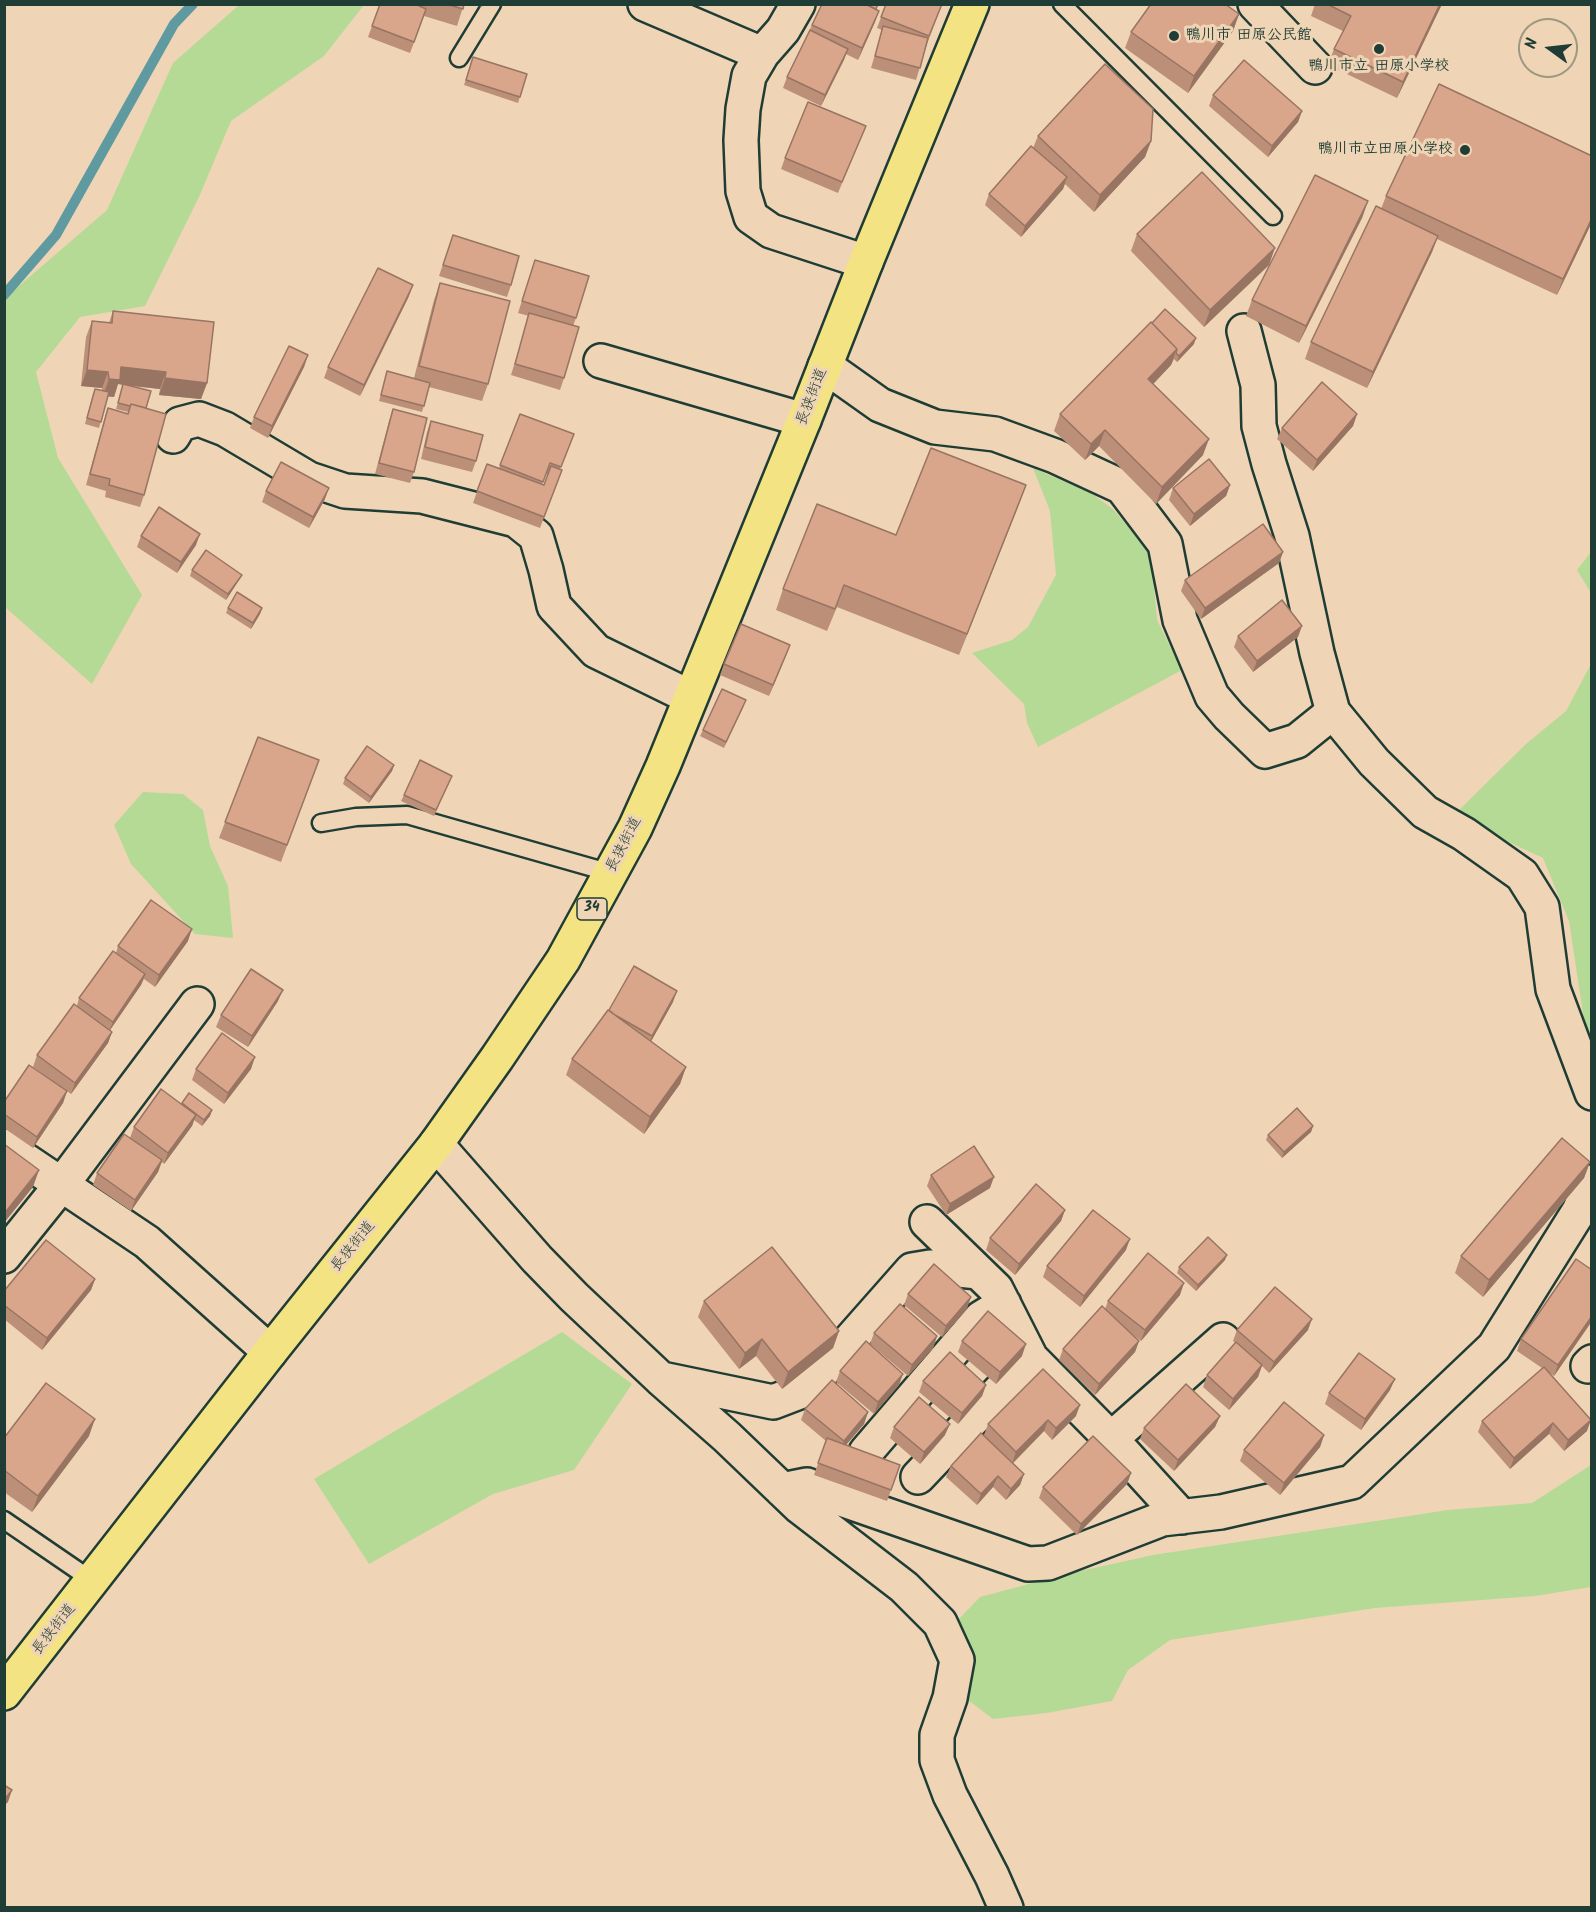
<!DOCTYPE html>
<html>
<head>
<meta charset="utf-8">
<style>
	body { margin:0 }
	#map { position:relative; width:1596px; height:1912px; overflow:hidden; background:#efd5b6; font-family:Kalam,sans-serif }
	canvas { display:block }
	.frame { position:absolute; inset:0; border:6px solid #1f3d34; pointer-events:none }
	.north { position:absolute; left:1518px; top:18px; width:60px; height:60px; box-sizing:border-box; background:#efd5b6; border:2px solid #9c9882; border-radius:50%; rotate:285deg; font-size:16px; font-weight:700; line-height:24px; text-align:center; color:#1f3d34 }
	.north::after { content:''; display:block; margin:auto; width:21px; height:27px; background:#1f3d34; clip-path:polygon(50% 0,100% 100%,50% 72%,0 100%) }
</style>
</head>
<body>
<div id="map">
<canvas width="1596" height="1912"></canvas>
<div class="frame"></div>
<div class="north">N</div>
</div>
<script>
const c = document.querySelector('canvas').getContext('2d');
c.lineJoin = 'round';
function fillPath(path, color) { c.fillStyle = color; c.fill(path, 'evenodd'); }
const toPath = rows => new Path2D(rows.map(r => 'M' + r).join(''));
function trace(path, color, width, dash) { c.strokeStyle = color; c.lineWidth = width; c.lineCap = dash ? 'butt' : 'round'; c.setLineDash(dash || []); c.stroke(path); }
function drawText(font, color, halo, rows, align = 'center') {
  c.font = font + ' Kalam,"Klee One",sans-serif'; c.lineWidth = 6; c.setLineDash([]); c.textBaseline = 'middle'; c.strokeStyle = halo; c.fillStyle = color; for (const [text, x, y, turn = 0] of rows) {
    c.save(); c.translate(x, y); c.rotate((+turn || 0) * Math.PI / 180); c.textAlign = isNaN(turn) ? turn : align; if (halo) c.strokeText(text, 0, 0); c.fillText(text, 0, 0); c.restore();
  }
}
const green = toPath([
	[239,5,364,5,324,56,231,121,199,197,145,306,80,317,36,372,58,458,142,595,92,684,5,607,5,298,107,210,173,63],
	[1033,468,1089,492,1113,509,1151,554,1157,620,1182,670,1038,747,1027,723,1024,704,972,653,1012,640,1028,627,1056,575,1050,511],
	[1591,552,1591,593,1577,570],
	[1591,664,1591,1037,1584,1020,1569,921,1543,858,1453,816,1526,744,1566,711],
	[143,792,183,794,203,810,210,846,228,886,233,938,195,934,131,864,114,825],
	[562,1332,632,1384,574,1470,493,1494,369,1564,314,1479],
	[1591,1465,1591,1587,1535,1596,1375,1608,1170,1640,1128,1670,1112,1701,1047,1713,993,1719,968,1700,969,1657,954,1624,980,1597,1062,1575,1153,1555,1448,1510,1532,1503]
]);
const stream = toPath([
	[4,295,56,235,174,24,193,4]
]);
const lane = toPath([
	[1062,4,1273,216],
	[459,58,492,4],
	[321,823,356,817,407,815,611,873],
	[4,1520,93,1581]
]);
const street = toPath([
	[645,4,762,54],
	[798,4,783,30,762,54,749,76,743,109,741,140,743,191,751,217,771,231,866,262],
	[1255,4,1315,67],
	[1244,331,1258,385,1259,426,1269,464,1292,536,1317,653,1333,712],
	[601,361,804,420],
	[825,366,880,405,935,427,995,434,1055,456,1122,487,1165,544,1180,620,1212,696,1229,716,1265,751,1297,741,1333,712,1374,762,1425,812,1464,834,1522,875,1542,907,1553,989,1592,1093],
	[173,436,180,424,199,419,225,429,309,479,345,491,422,496,516,520,536,536,546,570,554,606,596,651,690,697],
	[436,1144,537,1259,574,1297,661,1379,727,1437,800,1507,904,1587,940,1623,957,1660,950,1698,937,1735,937,1760,950,1795,992,1876,1006,1908],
	[4,1146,147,1242,270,1352],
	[927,1222,996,1289,1031,1358,1111,1439,1182,1517],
	[4,1256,62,1184,197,1004],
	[1588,1366,1592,1362],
	[662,1379,773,1402,807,1389,912,1270,930,1267,978,1272],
	[1111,1439,1223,1340],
	[866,1452,981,1318,1004,1304],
	[918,1477,1031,1358],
	[782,1490,807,1485,838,1498,1028,1564,1048,1563,1162,1519,1221,1512,1352,1482,1494,1347,1579,1211,1592,1182]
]);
const primary = toPath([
	[4,1693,270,1352,436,1144,497,1058,563,960,635,828,663,766,804,420,866,262,972,4]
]);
const wall = toPath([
	[380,4,464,4,457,26,424,16,410,53,368,37],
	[473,4,483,4,482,7],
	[886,4,942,4,927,44,916,80,871,68,882,30,877,28],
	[1315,4,1442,4,1397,98,1328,65,1334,49,1343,31,1311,16],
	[876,10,875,22,858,60,846,54,821,106,783,88,787,77,812,25],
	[1239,14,1233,31,1188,93,1125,48,1131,32],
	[473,57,527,74,518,103,464,85],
	[1213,95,1302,111,1298,122,1268,157,1209,106],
	[1038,136,1151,141,1145,157,1094,212,1065,184,1063,189,1021,237,985,205,989,194,1033,148],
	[861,138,838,193,781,169,785,158],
	[1386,196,1592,222,1557,295,1437,239,1432,252,1367,388,1305,359,1311,342,1381,209],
	[1368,201,1362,218,1299,343,1246,316,1252,300],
	[1137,234,1269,265,1204,327,1131,251],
	[453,235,511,285,507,297,439,276],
	[535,260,576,318,573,326,564,378,560,390,511,375,529,316,518,313],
	[440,283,488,384,482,401,429,387,422,412,379,401,387,371,414,378,434,300],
	[409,296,360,396,324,378,328,367],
	[113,311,207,383,201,399,159,395,160,389,131,386,146,408,144,495,140,507,105,497,106,491,86,485,104,420,108,408,128,414,128,412,116,409,123,385,118,384,114,397,108,396,99,428,85,424,93,394,102,391,102,388,81,386,86,337,92,321,109,323],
	[1194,344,1177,362,1174,359,1171,365,1153,384,1203,455,1156,504,1099,446,1085,460,1054,431,1060,414],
	[308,355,304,367,268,438,250,428,254,417],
	[393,409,414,472,410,483,375,474,389,421],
	[520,414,574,434,560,469,562,470,540,528,473,503,487,464,499,468],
	[546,474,548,474,544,485,542,484],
	[1357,414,1353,426,1313,471,1277,439,1282,428],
	[431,421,476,461,472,472,421,459,427,432],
	[1026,485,959,655,837,607,827,631,776,610,783,589,896,535],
	[1230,485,1226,496,1190,526,1169,500,1173,488],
	[266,491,325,499,309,528,262,502],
	[141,536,196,545,177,573,137,547],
	[1283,552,1279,563,1201,619,1181,591,1185,580],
	[192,570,242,575,239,580,226,600,190,576],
	[228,608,262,608,260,614,251,629,226,613],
	[1238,636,1298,637,1253,672,1234,647],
	[790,645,769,696,720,675,724,664],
	[744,706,724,748,700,736,703,730],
	[258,737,319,760,281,862,219,838],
	[394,765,392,771,369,803,343,784,345,778],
	[450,781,434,816,401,801,404,795],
	[188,941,155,987,144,979,141,985,110,1030,112,1032,108,1043,71,1094,33,1067,37,1055,77,1006,79,998,116,953,118,946],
	[278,1001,248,1047,216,1027,221,1015],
	[673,1002,651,1041,686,1067,680,1084,644,1134,566,1075,572,1059,609,1010],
	[196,1069,251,1069,224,1104,192,1080],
	[67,1091,63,1103,33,1148,4,1128,4,1102],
	[182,1104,212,1110,210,1116,202,1126,194,1120,192,1126,164,1164,162,1162,158,1172,131,1211,93,1185,97,1173,130,1138,134,1127],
	[1313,1126,1311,1132,1282,1158,1266,1140,1268,1135],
	[1590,1162,1584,1178,1483,1297,1455,1273,1461,1256],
	[931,1175,990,1188,946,1215,927,1186],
	[1065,1210,1061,1221,1015,1275,986,1250,990,1238],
	[1126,1250,1080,1307,1043,1277,1047,1266],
	[1225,1260,1196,1291,1177,1273,1179,1267],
	[95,1279,91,1290,42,1350,4,1319,4,1291],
	[908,1294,967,1309,942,1337,904,1305],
	[1180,1295,1141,1341,1126,1329,1139,1341,1135,1352,1095,1395,1059,1360,1063,1349,1105,1309,1108,1301],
	[704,1301,839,1331,833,1348,782,1389,756,1356,739,1369,698,1317],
	[1592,1321,1554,1376,1550,1373,1587,1431,1564,1451,1549,1434,1510,1469,1478,1432,1482,1421,1542,1368,1517,1351,1521,1339],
	[1237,1330,1308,1330,1269,1373,1262,1366,1258,1377,1229,1410,1203,1387,1207,1375,1235,1343,1233,1341],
	[874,1333,937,1336,933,1348,908,1376,870,1344],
	[962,1341,1022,1356,996,1384,958,1352],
	[840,1371,899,1385,874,1414,836,1382],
	[923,1381,986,1385,982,1396,958,1424,919,1392],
	[1390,1390,1361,1430,1325,1404,1329,1393],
	[805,1409,868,1412,864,1424,846,1445,900,1465,887,1501,814,1475,826,1441,801,1420],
	[1076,1416,1052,1440,1044,1431,1013,1463,1024,1474,1020,1485,1006,1500,993,1487,977,1505,946,1477,951,1466,984,1435,988,1424],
	[1220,1416,1215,1427,1174,1471,1140,1439,1144,1428],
	[894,1427,945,1435,920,1464,890,1438],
	[1324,1435,1320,1447,1280,1495,1240,1461,1244,1450],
	[89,1436,32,1512,4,1492,4,1438],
	[1131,1473,1127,1484,1077,1535,1039,1498,1043,1487]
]);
const shadedWall = toPath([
	[1440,4,1442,4,1397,98,1403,82],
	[879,11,875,22,858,60,862,48],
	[1239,14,1233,31,1188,93,1194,76],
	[848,49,844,60,821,106,825,95],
	[1302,111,1298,122,1268,157,1272,146],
	[1151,141,1145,157,1094,212,1100,195],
	[1067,177,1063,189,1021,237,1025,226],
	[1368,201,1362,218,1299,343,1306,326],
	[1592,218,1592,222,1557,295,1563,279],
	[1438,236,1432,252,1367,388,1373,372],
	[1275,248,1269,265,1204,327,1210,310],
	[413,285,409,296,360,396,364,385],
	[1196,338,1194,344,1177,362,1179,356],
	[1177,349,1171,365,1142,396,1148,379],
	[308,355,304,367,268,438,272,426],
	[121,367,166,372,160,389,118,384,114,397,103,396,109,379],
	[87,370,108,372,102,388,81,386],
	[165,378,207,383,201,399,159,395],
	[1357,414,1353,426,1313,471,1317,460],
	[1105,430,1099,446,1085,460,1091,444],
	[1209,439,1203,455,1156,504,1162,487],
	[1026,485,1018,507,959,655,967,634],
	[1230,485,1226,496,1190,526,1194,514],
	[329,488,325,499,309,528,313,517],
	[200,534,196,545,177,573,181,562],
	[1283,552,1279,563,1201,619,1205,608],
	[242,575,239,580,226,600,228,594],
	[262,608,260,614,251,629,253,623],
	[1302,626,1298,637,1253,672,1257,661],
	[790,645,786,656,769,696,773,685],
	[394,765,392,771,369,803,371,797],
	[192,929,188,941,155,987,159,975],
	[145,974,141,985,108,1033,113,1022],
	[283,990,278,1001,248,1047,252,1036],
	[677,991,673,1002,648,1047,652,1036],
	[112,1032,108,1043,71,1094,75,1083],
	[255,1057,251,1069,224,1104,228,1093],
	[686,1067,680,1084,644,1134,650,1117],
	[67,1091,63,1103,33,1148,37,1137],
	[212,1110,210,1116,202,1126,204,1120],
	[196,1115,192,1126,164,1164,168,1153],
	[1313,1126,1311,1132,1282,1158,1284,1152],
	[162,1160,158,1172,131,1211,135,1200],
	[1590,1162,1584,1178,1483,1297,1489,1280],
	[39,1170,33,1187,4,1223,4,1214],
	[994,1177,990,1188,946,1215,950,1204],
	[1065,1210,1061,1221,1015,1275,1019,1264],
	[1130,1239,1126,1250,1080,1307,1084,1296],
	[1227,1255,1225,1260,1196,1291,1198,1285],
	[95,1279,91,1290,42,1350,47,1338],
	[1184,1283,1180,1295,1141,1341,1145,1330],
	[971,1297,967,1309,942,1337,946,1326],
	[1592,1316,1592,1321,1554,1376,1558,1365],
	[1312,1319,1308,1330,1269,1373,1274,1362],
	[839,1331,833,1348,782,1389,788,1372],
	[937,1336,933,1348,908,1376,912,1365],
	[762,1339,756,1356,739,1369,745,1353],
	[1139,1341,1135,1352,1095,1395,1099,1384],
	[1026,1344,1022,1356,996,1384,1000,1372],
	[1262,1365,1258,1377,1229,1410,1233,1399],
	[903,1374,899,1385,874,1414,878,1402],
	[1395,1379,1390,1390,1361,1430,1365,1419],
	[986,1385,982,1396,958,1424,962,1413],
	[1080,1405,1076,1416,1052,1440,1056,1428],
	[868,1412,864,1424,840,1452,844,1441],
	[1220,1416,1215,1427,1174,1471,1178,1460],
	[95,1419,89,1436,32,1512,38,1496],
	[1048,1420,1044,1431,1012,1464,1016,1452],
	[1591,1420,1587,1431,1564,1451,1568,1440],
	[1553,1423,1549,1434,1510,1469,1514,1458],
	[950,1424,945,1435,920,1464,924,1452],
	[1324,1435,1320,1447,1280,1495,1284,1483],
	[1131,1473,1127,1484,1077,1535,1081,1524],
	[1024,1474,1020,1485,1006,1500,1011,1489],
	[998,1476,993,1487,977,1505,981,1494],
	[12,1790,8,1802,4,1806,4,1800]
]);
const building = toPath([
	[380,4,415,4,426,9,414,42,372,26,380,4],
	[446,4,464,4,463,9,446,4],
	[822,4,865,4,879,11,862,48,812,25,822,4],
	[865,4,878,4,876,9,865,4],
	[886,4,942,4,929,36,881,17,886,4],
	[1151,4,1225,4,1239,14,1194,76,1131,32,1151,4],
	[1327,4,1440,4,1403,82,1334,49,1351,16,1327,4],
	[883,26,928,38,920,68,875,56,883,26],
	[810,30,848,49,825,95,787,77,810,30],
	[473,57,527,74,520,97,466,80,473,57],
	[1244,60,1302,111,1272,146,1213,95,1244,60],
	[1105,64,1153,109,1151,141,1100,195,1038,136,1105,64],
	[1439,84,1592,156,1592,218,1563,279,1386,196,1439,84],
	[808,102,866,126,842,182,785,158,808,102],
	[1031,146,1067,177,1025,226,989,194,1031,146],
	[1202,172,1275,248,1210,310,1137,234,1202,172],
	[1315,175,1368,201,1306,326,1252,300,1315,175],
	[1376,206,1438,236,1373,372,1311,342,1376,206],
	[453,235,519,256,511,285,443,265,453,235],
	[535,260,589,276,576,318,522,301,535,260],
	[378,268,413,285,364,385,328,367,378,268],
	[440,283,510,301,488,384,419,366,440,283],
	[1165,309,1196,338,1179,356,1176,353,1177,349,1152,323,1165,309],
	[113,311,214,322,207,383,165,378,166,372,121,367,120,380,109,379,108,372,87,370,92,321,112,323,113,311],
	[529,313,579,327,564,378,515,364,529,313],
	[1151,322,1177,349,1148,379,1209,439,1162,487,1105,430,1091,444,1060,414,1151,322],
	[289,346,308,355,272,426,254,417,289,346],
	[387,371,430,383,424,406,381,395,387,371],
	[1322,382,1357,414,1317,460,1282,428,1322,382],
	[123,384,151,391,146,408,131,404,130,406,118,403,123,384],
	[95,389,109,392,101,422,87,418,95,389],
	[131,404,166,414,144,495,109,485,110,479,90,474,108,408,128,414,131,404],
	[393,409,427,418,414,472,379,463,393,409],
	[520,414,574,434,561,467,550,463,543,482,500,465,520,414],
	[431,421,483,435,476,461,425,447,431,421],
	[931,448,1026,485,967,634,844,585,835,609,783,589,817,504,896,535,931,448],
	[1209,459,1230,485,1194,514,1173,488,1209,459],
	[281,462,329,488,313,517,266,491,281,462],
	[487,464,544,485,551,466,562,470,544,517,477,491,487,464],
	[159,507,200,534,181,562,141,536,159,507],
	[1263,524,1283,552,1205,608,1185,580,1263,524],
	[206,550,242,575,228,594,192,570,206,550],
	[237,592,262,608,253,623,228,608,237,592],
	[1282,600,1302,626,1257,661,1238,636,1282,600],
	[741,624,790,645,773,685,724,664,741,624],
	[722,689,746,700,726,742,703,730,722,689],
	[258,737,319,760,287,845,225,822,258,737],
	[367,746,394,765,371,797,345,778,367,746],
	[420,760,452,776,436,810,404,795,420,760],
	[151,900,192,929,159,975,118,946,151,900],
	[113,951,145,974,113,1022,79,998,113,951],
	[634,966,677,991,652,1036,615,1015,609,1010,634,966],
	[251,969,283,990,252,1036,221,1015,251,969],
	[74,1004,112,1032,75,1083,37,1055,74,1004],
	[608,1010,686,1067,650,1117,572,1059,608,1010],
	[222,1033,255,1057,228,1093,196,1069,222,1033],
	[29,1065,67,1091,37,1137,4,1114,4,1102,29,1065],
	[161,1089,196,1115,168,1153,134,1127,161,1089],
	[189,1093,212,1110,204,1120,182,1103,189,1093],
	[1297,1108,1313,1126,1284,1152,1268,1135,1297,1108],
	[124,1134,162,1160,135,1200,97,1173,124,1134],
	[1562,1138,1590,1162,1489,1280,1461,1256,1562,1138],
	[4,1144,39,1170,4,1214,4,1144],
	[974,1146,994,1177,950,1204,931,1175,974,1146],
	[1036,1184,1065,1210,1019,1264,990,1238,1036,1184],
	[1093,1210,1130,1239,1084,1296,1047,1266,1093,1210],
	[1208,1237,1227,1255,1198,1285,1179,1267,1208,1237],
	[46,1240,95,1279,47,1338,4,1305,4,1291,46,1240],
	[772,1247,839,1331,788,1372,762,1339,745,1353,704,1301,772,1247],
	[1148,1253,1184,1283,1145,1330,1108,1301,1148,1253],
	[1576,1259,1592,1270,1592,1316,1558,1365,1521,1339,1576,1259],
	[934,1264,971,1297,946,1326,908,1294,934,1264],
	[1275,1287,1312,1319,1274,1362,1237,1330,1275,1287],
	[900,1304,937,1336,912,1365,874,1333,900,1304],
	[1102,1306,1139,1341,1099,1384,1063,1349,1102,1306],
	[988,1311,1026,1344,1000,1372,962,1341,988,1311],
	[866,1341,903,1374,878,1402,840,1371,866,1341],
	[1236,1342,1262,1365,1233,1399,1207,1375,1236,1342],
	[950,1352,986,1385,962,1413,923,1381,950,1352],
	[1359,1353,1395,1379,1365,1419,1329,1393,1359,1353],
	[1544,1367,1591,1420,1568,1440,1553,1423,1514,1458,1482,1421,1544,1367],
	[1043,1369,1080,1405,1056,1428,1048,1420,1016,1452,988,1424,1043,1369],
	[832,1380,868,1412,844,1441,805,1409,832,1380],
	[46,1383,95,1419,38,1496,4,1470,4,1438,46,1383],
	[1186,1384,1220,1416,1178,1460,1144,1428,1186,1384],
	[919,1397,950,1424,924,1452,894,1427,919,1397],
	[1284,1402,1324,1435,1284,1483,1244,1450,1284,1402],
	[981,1433,1024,1474,1011,1489,998,1476,981,1494,951,1466,981,1433],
	[1093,1436,1131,1473,1081,1524,1043,1487,1093,1436],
	[827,1438,900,1465,891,1490,818,1463,827,1438],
	[4,1785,12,1790,4,1800,4,1785]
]);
const markers = [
	[1174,36,6,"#1f3d34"],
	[1379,49,6,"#1f3d34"],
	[1465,150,6,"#1f3d34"]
];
const shields = [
	[592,909,30]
];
const shieldNames = [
	["34",592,909]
];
const poiNames = [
	["鴨川市 田原公民館",1186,36],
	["鴨川市立 田原小学校",1379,67,"center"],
	["鴨川市立田原小学校",1453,150,"right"]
];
const streetNames = [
	["長狭街道",813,397,-69],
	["長狭街道",625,845,-63],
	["長狭街道",354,1247,-51],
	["長狭街道",55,1630,-52]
];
fillPath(green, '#b5da95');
trace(stream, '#5f9aa0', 10);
trace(lane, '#1f3d34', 21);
trace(street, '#1f3d34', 38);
trace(primary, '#1f3d34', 38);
trace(lane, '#efd5b6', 16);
trace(street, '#efd5b6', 33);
trace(primary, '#f4e382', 33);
fillPath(wall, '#bb8f78');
fillPath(shadedWall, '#987462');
fillPath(building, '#d9a68c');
trace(building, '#987462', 1.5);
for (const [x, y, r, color] of markers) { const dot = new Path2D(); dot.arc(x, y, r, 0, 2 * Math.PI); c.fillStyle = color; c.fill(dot); trace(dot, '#efd5b6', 2); }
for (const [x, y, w] of shields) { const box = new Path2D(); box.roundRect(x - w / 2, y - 11, w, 22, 4.5); c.fillStyle = '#efd5b6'; c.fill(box); trace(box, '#1f3d34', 1.5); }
drawText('bold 14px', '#1f3d34', null, shieldNames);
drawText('bold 15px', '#1f3d34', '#efd5b6', poiNames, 'left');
drawText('15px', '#1f3d34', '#efd5b6', streetNames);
</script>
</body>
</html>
